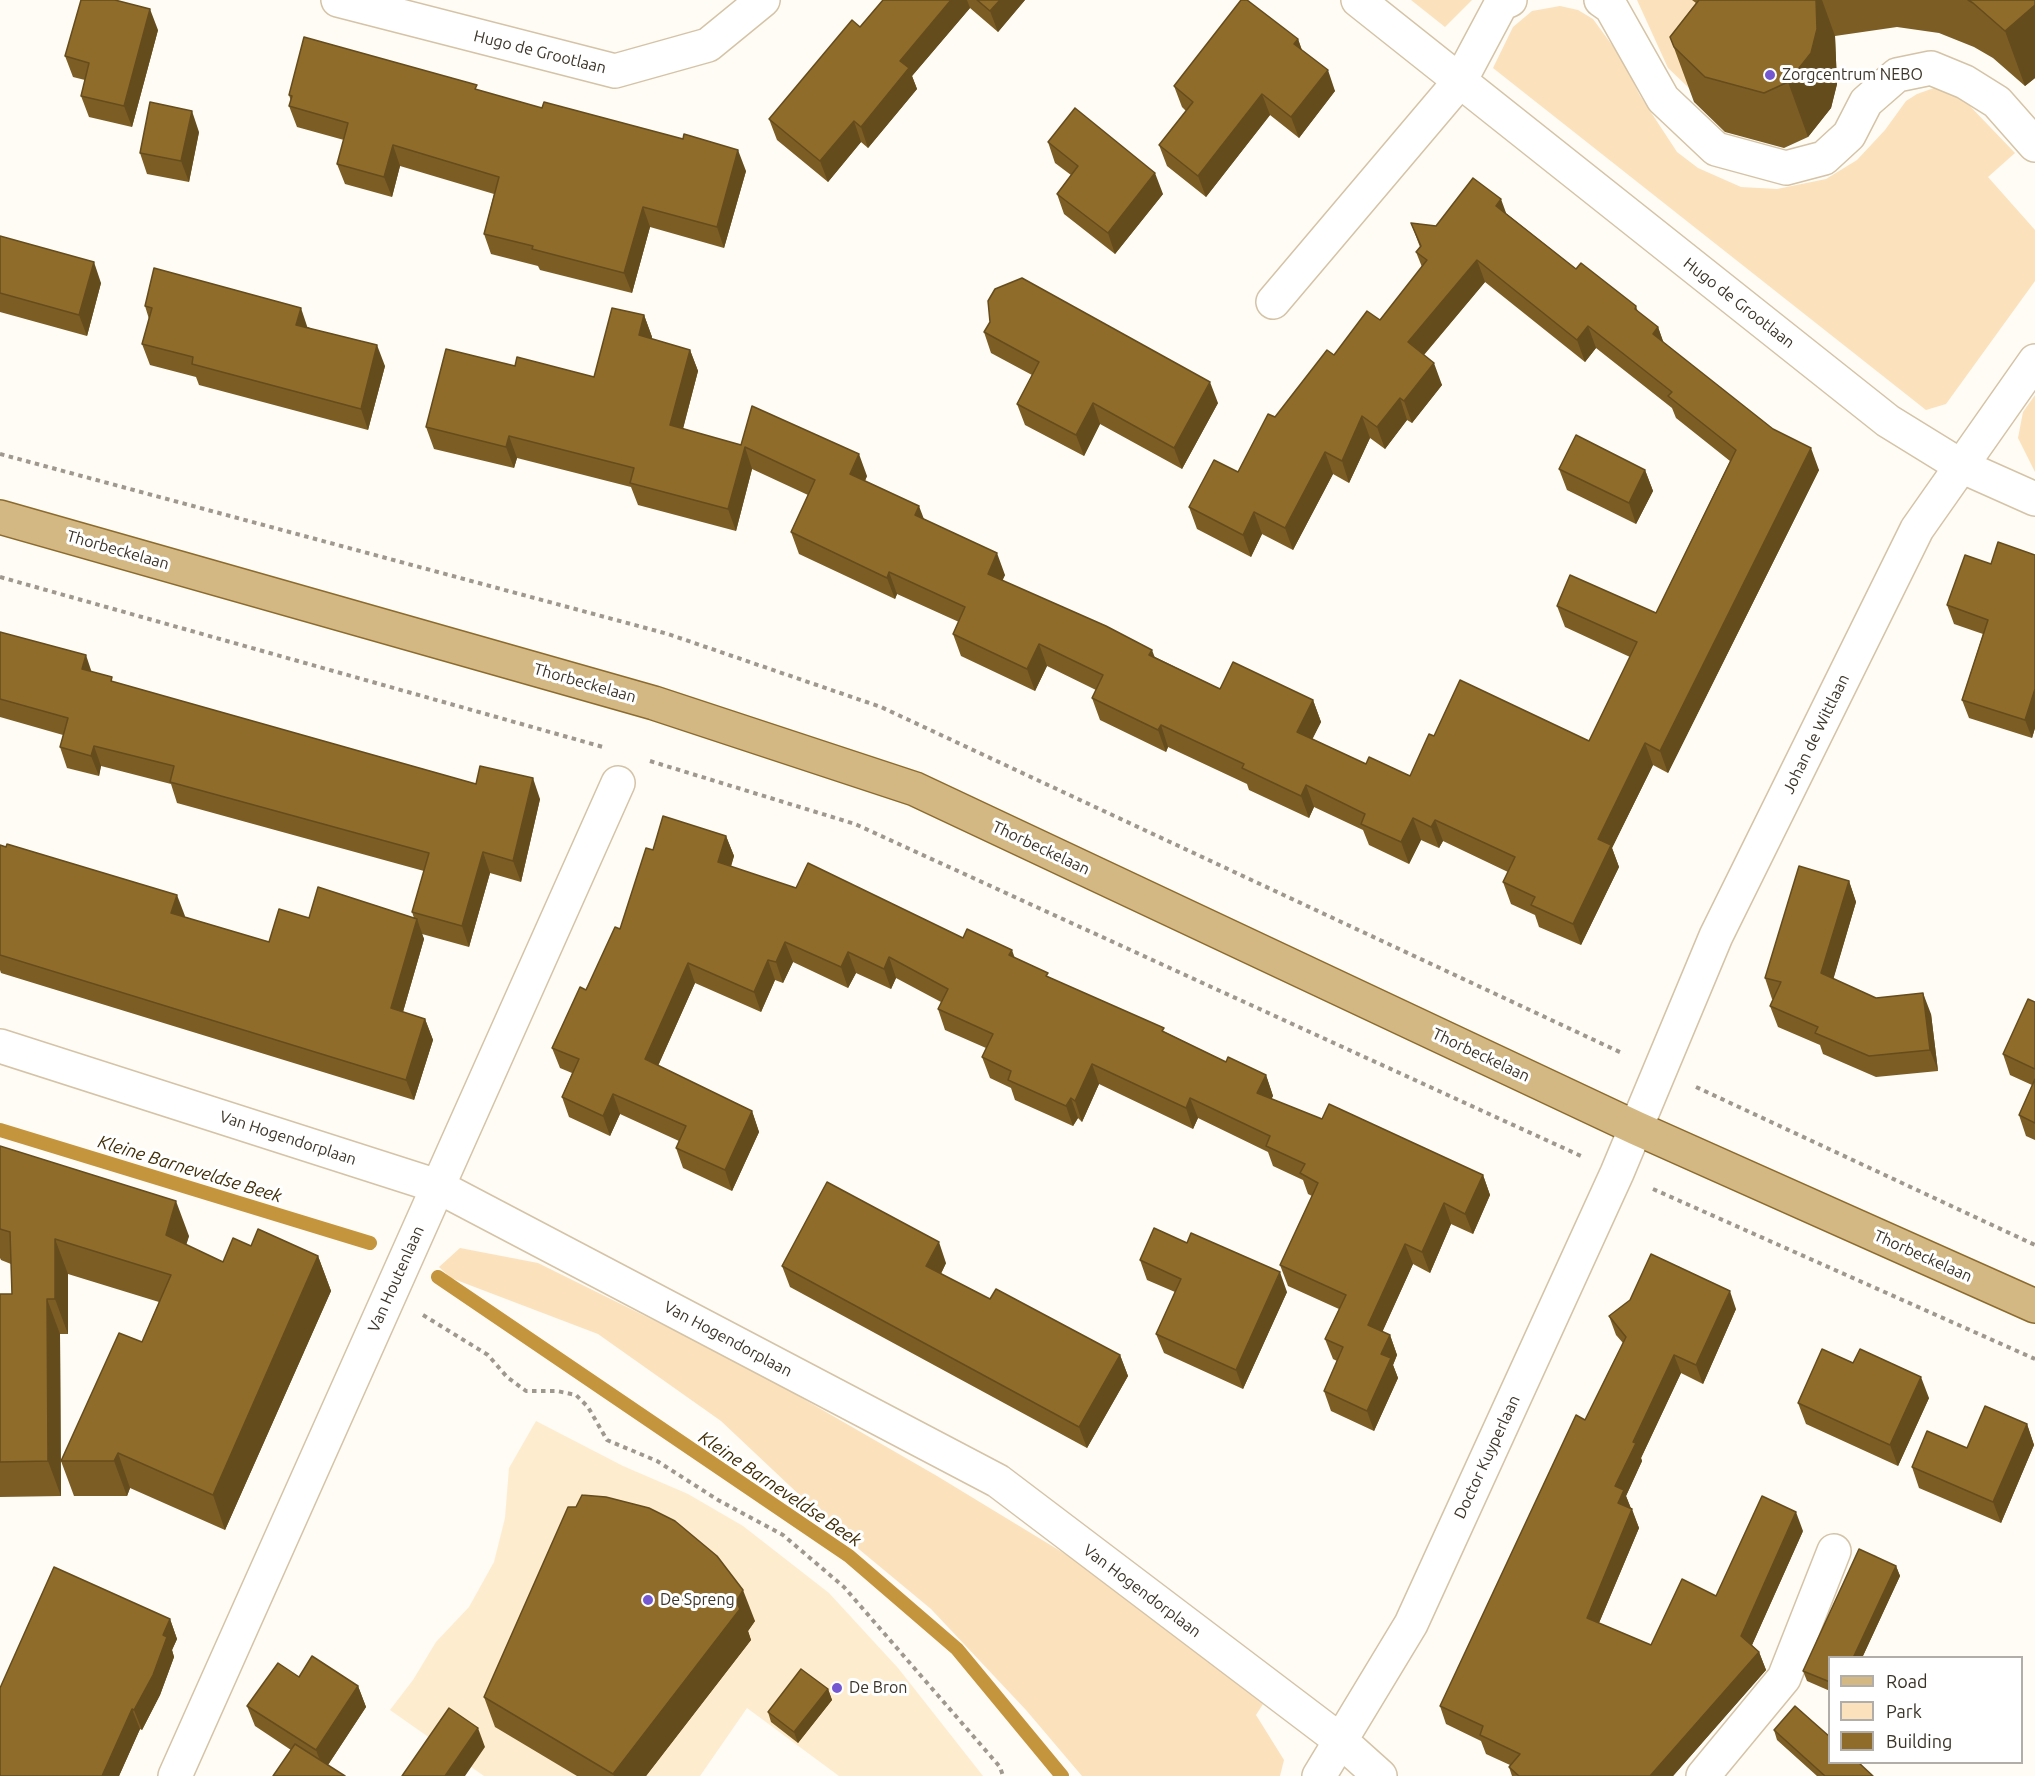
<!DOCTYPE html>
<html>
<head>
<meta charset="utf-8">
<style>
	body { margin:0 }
	#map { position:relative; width:2035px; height:1776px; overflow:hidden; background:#fffbf5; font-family:Ubuntu,sans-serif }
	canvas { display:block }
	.legend { position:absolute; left:1828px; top:1656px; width:195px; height:108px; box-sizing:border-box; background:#fff; border:2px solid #b1aea9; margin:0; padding:8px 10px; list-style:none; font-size:18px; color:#3b3428 }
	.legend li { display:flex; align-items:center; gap:12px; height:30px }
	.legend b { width:30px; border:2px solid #b1aea9 }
</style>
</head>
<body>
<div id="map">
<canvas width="2035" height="1776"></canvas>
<ul class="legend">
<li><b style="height:8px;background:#d4b883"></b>Road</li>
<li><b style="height:16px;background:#fbe2bc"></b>Park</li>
<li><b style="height:16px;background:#906c2a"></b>Building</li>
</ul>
</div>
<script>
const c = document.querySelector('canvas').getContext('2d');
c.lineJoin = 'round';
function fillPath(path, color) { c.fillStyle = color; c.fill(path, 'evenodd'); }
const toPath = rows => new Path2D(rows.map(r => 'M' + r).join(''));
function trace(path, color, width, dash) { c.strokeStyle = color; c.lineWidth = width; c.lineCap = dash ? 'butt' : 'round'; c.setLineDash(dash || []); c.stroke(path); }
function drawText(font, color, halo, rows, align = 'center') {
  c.font = font + ' Ubuntu,sans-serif'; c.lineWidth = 6; c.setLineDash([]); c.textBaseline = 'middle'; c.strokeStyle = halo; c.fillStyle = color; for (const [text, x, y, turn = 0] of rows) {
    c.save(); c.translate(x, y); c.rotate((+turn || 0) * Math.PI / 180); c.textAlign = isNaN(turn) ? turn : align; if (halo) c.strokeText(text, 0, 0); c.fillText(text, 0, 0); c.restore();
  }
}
const built = toPath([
	[536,1421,623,1466,688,1494,743,1526,829,1593,898,1668,983,1776,839,1776,747,1708,700,1776,484,1776,390,1710,413,1680,436,1642,469,1607,494,1562,505,1518,509,1468]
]);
const green = toPath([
	[1411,0,1472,0,1445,27],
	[1637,0,1699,0,1690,89,1668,68],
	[1560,6,1578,10,1593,19,1623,60,1639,94,1677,152,1698,168,1741,187,1777,189,1826,179,1857,160,1885,130,1906,101,1917,94,1934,88,1953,90,1967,103,2015,153,1988,177,2035,230,2035,281,1946,404,1926,410,1493,68,1513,27,1532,11],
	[2035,395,2035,472,2018,438,2023,412],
	[460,1248,538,1263,748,1367,937,1476,1080,1563,1263,1704,1256,1715,1284,1760,1280,1776,1082,1776,1026,1710,931,1609,843,1536,721,1421,598,1334,451,1278,439,1267]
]);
const stream = toPath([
	[0,1130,370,1243],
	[438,1277,849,1556,957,1649,1062,1776]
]);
const path = toPath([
	[0,454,668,634,881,707,1624,1054],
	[0,577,603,747],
	[650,761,855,824,1581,1156],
	[1696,1087,2035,1245],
	[1653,1189,2035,1359],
	[423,1315,488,1355,507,1377,526,1391,557,1391,576,1395,588,1407,607,1440,657,1461,718,1500,783,1535,844,1587,1000,1767,1003,1776]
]);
const minor = toPath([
	[338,0,615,71,708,45,763,0],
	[1358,0,1888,421,1961,466,2035,499],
	[1601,0,1611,7,1663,99,1716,149,1786,168,1824,158,1849,135,1866,102,1897,75,1931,68,1965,82,1997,102,2035,145],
	[1273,302,1460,81,1501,4,1510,0],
	[0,1046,437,1186,998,1481,1341,1741,1380,1776],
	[175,1776,618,783],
	[1319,1776,1411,1624,1617,1173,1716,936,1917,529,2035,361],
	[1703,1776,1784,1678,1834,1551]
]);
const major = toPath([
	[0,517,654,703,915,789,1636,1128,2035,1306]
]);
const wall = toPath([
	[883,0,1025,0,998,32,970,8,912,76,917,89,868,148,861,142,828,182,777,140,769,119,860,27],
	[1692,0,2035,0,2035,78,2025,86,1993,58,1974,47,1939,33,1897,27,1835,36,1837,84,1831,108,1808,137,1784,148,1725,132,1694,102,1670,37,1696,3],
	[158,30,132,127,89,117,81,96,85,80,73,77,65,56],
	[1298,39,1302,50,1335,91,1299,138,1270,115,1206,197,1167,166,1159,145,1186,111,1182,107,1174,86],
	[479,90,746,171,724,248,650,227,632,293,540,270,538,266,491,254,484,234,494,194,400,166,392,197,345,184,337,164,344,140,297,127,289,106,291,101,289,95],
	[199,132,189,182,147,174,140,153],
	[1048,142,1163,194,1115,254,1064,214,1057,194,1071,175,1055,163],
	[1507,214,1576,269,1636,306,1638,312,1658,327,1663,342,1819,470,1668,773,1653,765,1612,848,1619,867,1581,945,1539,927,1535,915,1511,904,1503,882,1508,872,1443,841,1439,848,1421,840,1409,864,1369,845,1363,830,1314,807,1309,818,1249,790,1247,784,1168,747,1166,752,1100,720,1092,698,1096,690,1047,666,1035,691,961,656,953,634,959,622,897,594,895,599,799,554,791,532,808,495,752,469,736,531,638,505,631,487,517,458,514,468,434,449,426,427,515,366,594,377,644,315,652,337,651,339,690,350,698,371,683,429,741,445,867,476,865,481,924,519,1005,575,1002,580,1155,657,1220,689,1313,700,1321,722,1312,739,1366,764,1410,776,1434,736,1589,741,1630,657,1565,627,1557,606,1656,613,1730,461,1676,418,1672,408,1596,348,1585,362,1485,282,1424,355,1442,385,1412,423,1407,420,1385,449,1370,438,1349,483,1333,474,1293,550,1262,534,1251,557,1197,529,1189,507,1238,472,1275,417,1334,355,1380,320,1422,267,1416,252,1420,247,1411,223,1436,226],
	[0,236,101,283,87,336,0,312],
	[145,306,308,327,385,366,368,430,199,385,196,377,150,365,142,344,149,319],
	[984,332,1218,403,1182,469,1100,424,1084,456,1025,425,1017,404,1032,375,991,353],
	[1559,469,1645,470,1653,491,1636,524,1567,490],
	[2035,555,2035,728,2032,738,1969,718,1962,700,1983,634,1954,624,1947,605,1991,564],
	[0,632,114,682,476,784,540,799,521,882,490,873,469,947,422,934,424,939,403,1012,425,1019,433,1040,414,1100,1,973,0,970,0,845,185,916,184,917,269,942,309,918,414,918,412,912,424,871,177,803,171,784,101,766,99,776,67,768,60,747,63,735,0,717],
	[726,836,734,856,731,867,796,888,963,938,1015,958,1049,977,1165,1032,1226,1062,1266,1075,1273,1096,1271,1099,1322,1119,1483,1175,1490,1195,1473,1234,1451,1224,1430,1273,1413,1264,1382,1332,1390,1335,1397,1355,1393,1365,1398,1378,1374,1431,1331,1411,1324,1391,1337,1361,1333,1359,1325,1339,1339,1309,1288,1286,1280,1265,1312,1196,1308,1194,1303,1180,1273,1166,1268,1152,1198,1118,1193,1129,1099,1084,1082,1122,1078,1118,1073,1126,1015,1100,1011,1088,990,1078,982,1057,986,1048,945,1030,938,1009,941,1002,896,978,891,989,856,973,848,988,793,962,783,983,775,980,761,1012,695,983,658,1066,752,1111,759,1132,732,1191,683,1168,676,1148,679,1141,620,1114,610,1136,569,1117,562,1097,572,1073,560,1068,552,1048,620,929,653,850],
	[1849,881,1856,902,1833,979,1876,998,1931,1014,1938,1071,1876,1077,1823,1054,1820,1045,1778,1027,1770,1006,1773,999,1772,999,1765,978],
	[2035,1002,2035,1140,2026,1136,2019,1115,2032,1085,2010,1075,2003,1054],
	[0,1146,189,1236,186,1245,223,1262,251,1246,318,1256,331,1291,225,1530,130,1488,127,1496,74,1496,61,1461,142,1342,159,1302,68,1274,68,1334,60,1334,61,1496,0,1497,0,1294,12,1294,11,1264,1,1260,0,1258],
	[1140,1260,1287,1292,1243,1389,1164,1353,1156,1334,1175,1292,1147,1280],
	[946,1263,941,1274,990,1299,1120,1355,1128,1376,1087,1448,790,1287,782,1266],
	[1736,1309,1703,1384,1681,1373,1641,1458,1642,1461,1626,1496,1639,1528,1599,1623,1651,1645,1803,1531,1752,1645,1759,1652,1766,1670,1673,1776,1512,1776,1509,1767,1510,1765,1486,1754,1481,1741,1446,1724,1440,1706,1585,1420,1623,1343,1616,1335,1609,1316],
	[1853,1363,1929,1398,1898,1466,1806,1424,1798,1403],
	[2027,1424,2034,1445,2001,1523,1919,1488,1912,1467,1967,1448],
	[576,1507,755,1621,748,1631,751,1640,646,1776,577,1776,495,1727,484,1697],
	[1896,1566,1900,1576,1862,1658,1830,1658,1830,1691,1807,1681,1803,1671],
	[170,1619,177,1639,172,1650,174,1657,160,1695,142,1730,140,1729,119,1776,0,1776],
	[299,1677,358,1686,366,1707,328,1765,291,1750,255,1726,247,1706],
	[828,1689,832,1700,798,1743,771,1722,768,1712],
	[1774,1730,1873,1776,1817,1776,1777,1740]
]);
const shadedWall = toPath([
	[951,0,967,0,970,8,912,76,917,89,868,148,861,127,900,61],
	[1000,0,1025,0,998,32,990,11],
	[1816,0,1822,0,1835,36,1837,84,1831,108,1808,137,1788,82],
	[2035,5,2035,78,2025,86,2005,31],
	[150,9,158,30,132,127,124,106],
	[1298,39,1305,60,1294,44],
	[1328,70,1335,91,1299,138,1291,117],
	[1262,94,1270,115,1206,197,1198,176],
	[192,111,199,132,189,182,181,161],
	[854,121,861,142,828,182,820,161],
	[393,145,400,166,392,197,384,177],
	[738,150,746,171,724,248,717,227],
	[1155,173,1163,194,1115,254,1108,233],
	[1501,199,1509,221,1496,206],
	[643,207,650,227,632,293,624,273],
	[1477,260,1485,282,1416,364,1408,342],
	[94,262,101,283,87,336,79,315],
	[301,308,308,329,296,325],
	[644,315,652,337,647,357,639,335],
	[1588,326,1596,348,1585,362,1577,340],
	[1658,327,1666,349,1653,334],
	[377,345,385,366,368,430,361,409],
	[690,350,698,371,678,447,670,425],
	[1434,363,1442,385,1412,423,1404,401],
	[1210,382,1218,403,1182,469,1174,448],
	[1400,398,1407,420,1385,449,1377,427],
	[1093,403,1100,424,1084,456,1076,435],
	[1362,416,1370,438,1349,483,1342,461],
	[509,436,517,458,514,468,506,447],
	[745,447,752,469,736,531,728,509],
	[1811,448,1819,470,1668,773,1660,751],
	[1325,452,1333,474,1293,550,1285,528],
	[859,454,867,476,858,496,850,474],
	[1645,470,1653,491,1636,524,1629,503],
	[919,506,927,527,915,515],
	[1254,512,1262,534,1251,557,1243,535],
	[997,553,1005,575,996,595,988,574],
	[889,572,897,594,895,599,887,578],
	[1039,644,1047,666,1035,691,1027,669],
	[1152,650,1160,671,1149,655],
	[86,655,93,676,82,669],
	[2035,689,2035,728,2032,738,2025,720],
	[1313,700,1321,722,1305,754,1297,732],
	[1161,725,1168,747,1166,752,1158,730],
	[1645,743,1653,765,1612,848,1619,867,1581,945,1573,924,1598,839],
	[94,746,101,766,99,776,91,756],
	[533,778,540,799,521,882,513,861],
	[1306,785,1314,807,1309,818,1301,796],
	[1413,818,1421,840,1409,864,1401,842],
	[1435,820,1443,841,1439,848,1431,827],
	[726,836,734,856,725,883,718,862],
	[483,852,490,873,469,947,462,926],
	[1849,881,1856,902,1829,994,1821,973],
	[177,895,185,916,179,934,171,913],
	[417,919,424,939,398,1029,391,1008],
	[785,942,793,962,783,983,776,962],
	[1012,950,1019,970,1009,955],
	[848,952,856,973,848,988,841,967],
	[889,957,896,978,891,989,884,969],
	[768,960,775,980,761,1012,754,992],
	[688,963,695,983,652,1079,645,1059],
	[1923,993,1931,1014,1938,1071,1930,1050],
	[425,1019,433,1040,414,1100,406,1080],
	[1092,1064,1099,1084,1082,1122,1075,1101],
	[1266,1075,1273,1096,1264,1113,1257,1093],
	[613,1094,620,1114,610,1136,603,1116],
	[1071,1098,1078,1118,1073,1126,1066,1106],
	[1190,1098,1198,1118,1193,1129,1186,1108],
	[752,1111,759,1132,732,1191,725,1170],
	[1483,1175,1490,1195,1473,1234,1465,1214],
	[176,1201,189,1236,178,1270,166,1235],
	[1444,1203,1451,1224,1430,1273,1422,1252],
	[55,1239,68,1274,68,1334,55,1299],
	[939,1242,946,1263,934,1287,926,1266],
	[1405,1244,1413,1264,1376,1346,1368,1325],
	[318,1256,331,1291,225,1530,213,1495],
	[1280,1272,1287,1292,1243,1389,1236,1370],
	[1730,1291,1736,1309,1703,1384,1696,1365],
	[47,1299,60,1334,61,1496,48,1461],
	[1390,1335,1397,1355,1393,1365,1398,1378,1374,1431,1367,1411,1381,1354],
	[1120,1355,1128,1376,1087,1448,1079,1427],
	[1674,1355,1681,1373,1641,1458,1642,1461,1626,1496,1631,1509,1618,1503,1615,1486,1633,1442],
	[1921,1377,1929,1398,1898,1466,1890,1445],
	[2027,1424,2034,1445,2001,1523,1993,1502],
	[118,1453,130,1488,127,1496,114,1461],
	[1632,1509,1639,1528,1593,1637,1587,1618],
	[1796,1512,1803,1531,1748,1654,1741,1636],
	[1896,1566,1900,1576,1862,1658,1853,1658],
	[743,1590,755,1621,748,1631,751,1640,646,1776,614,1776,613,1774],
	[170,1619,177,1639,172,1650,174,1657,160,1695,142,1730,134,1710,163,1635],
	[1759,1652,1766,1670,1673,1776,1650,1776],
	[358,1686,366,1707,324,1771,316,1750],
	[828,1689,832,1700,798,1743,794,1732],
	[132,1709,140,1729,119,1776,102,1776],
	[478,1728,485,1747,465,1776,445,1776]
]);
const building = toPath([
	[81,0,115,0,150,9,124,106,81,96,89,63,65,56,81,0],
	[883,0,951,0,900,61,909,68,861,127,854,121,820,161,769,119,852,20,860,27,883,0],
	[977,0,1000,0,990,11,977,0],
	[1241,0,1247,0,1298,39,1294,44,1328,70,1291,117,1262,94,1198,176,1159,145,1193,102,1174,86,1241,0],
	[1699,0,1816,0,1817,29,1811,53,1788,82,1764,93,1705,77,1674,47,1670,37,1699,0],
	[1968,0,2035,0,2035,5,2005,31,1973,3,1968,0],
	[304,37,477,85,475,89,542,108,544,102,683,139,684,134,738,150,717,227,643,207,624,273,532,249,533,246,484,234,499,177,393,145,384,177,337,164,348,123,289,106,292,96,289,95,304,37],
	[150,102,192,111,181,161,140,153,150,102],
	[1075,108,1155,173,1108,233,1057,194,1078,166,1048,142,1075,108],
	[1473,178,1501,199,1496,206,1576,269,1581,263,1636,306,1635,309,1658,327,1653,334,1773,429,1811,448,1660,751,1645,743,1598,839,1611,845,1573,924,1531,905,1535,897,1503,882,1515,857,1435,820,1431,827,1413,818,1401,842,1361,824,1365,814,1306,785,1301,796,1242,768,1244,764,1161,725,1158,730,1092,698,1103,675,1039,644,1027,669,953,634,965,607,889,572,887,578,791,532,815,480,745,447,728,509,630,483,634,468,509,436,506,447,426,427,446,349,515,366,517,357,594,377,612,308,644,315,639,335,690,350,670,425,741,445,752,406,859,454,850,474,919,506,915,515,997,553,988,574,1106,626,1152,650,1149,655,1220,689,1233,662,1313,700,1297,732,1366,764,1369,757,1410,776,1429,734,1434,736,1460,680,1589,741,1637,642,1557,606,1570,575,1656,613,1736,450,1668,396,1672,392,1588,326,1577,340,1477,260,1408,342,1434,363,1404,401,1400,398,1377,427,1362,416,1342,461,1325,452,1285,528,1254,512,1243,535,1189,507,1214,460,1238,472,1268,414,1275,417,1327,350,1334,355,1367,311,1380,320,1427,260,1416,252,1421,246,1411,223,1436,226,1473,178],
	[0,236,94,262,79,315,0,293,0,236],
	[154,268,301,308,296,325,377,345,361,409,192,364,193,357,142,344,152,308,145,306,154,268],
	[1022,278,1210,382,1174,448,1093,403,1076,435,1017,404,1039,362,984,332,990,322,988,301,995,289,1022,278],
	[1576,435,1645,470,1629,503,1559,469,1576,435],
	[1998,542,2035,555,2035,689,2025,720,1962,700,1988,620,1947,605,1965,555,1991,564,1998,542],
	[0,632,86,655,82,669,112,677,111,681,476,784,480,766,533,778,513,861,483,852,462,926,412,912,429,853,170,782,174,766,94,746,91,756,60,747,68,718,0,699,0,632],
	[663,816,726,836,718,862,796,888,808,863,963,938,967,929,1012,950,1009,955,1048,973,1046,976,1164,1028,1162,1031,1226,1062,1228,1057,1266,1075,1257,1093,1322,1119,1329,1104,1483,1175,1465,1214,1444,1203,1422,1252,1405,1244,1368,1325,1390,1335,1381,1354,1391,1358,1367,1411,1324,1391,1343,1347,1325,1339,1346,1295,1280,1265,1318,1183,1300,1173,1305,1164,1266,1146,1270,1136,1190,1098,1186,1108,1092,1064,1075,1101,1071,1098,1066,1106,1008,1080,1011,1071,982,1057,993,1034,938,1009,948,989,889,957,884,969,848,952,841,967,785,942,776,962,768,960,754,992,688,963,645,1059,752,1111,725,1170,676,1148,686,1126,613,1094,603,1116,562,1097,579,1059,552,1048,580,987,586,990,615,927,620,929,646,848,653,850,663,816],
	[7,844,177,895,171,913,269,942,279,909,309,918,318,887,417,919,391,1008,425,1019,406,1080,0,955,0,845,6,847,7,844],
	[1799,866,1849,881,1821,973,1876,998,1923,993,1930,1050,1869,1056,1815,1033,1818,1027,1770,1006,1781,982,1765,978,1799,866],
	[2028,999,2035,1002,2035,1069,2003,1054,2028,999],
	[2035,1079,2035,1123,2019,1115,2035,1079],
	[0,1146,176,1201,166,1235,223,1262,233,1238,251,1246,258,1229,318,1256,213,1495,118,1453,114,1461,61,1461,119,1333,142,1342,171,1275,55,1239,55,1299,47,1299,48,1461,0,1462,0,1294,12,1294,10,1232,0,1229,0,1146],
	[827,1182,939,1242,926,1266,990,1299,996,1289,1120,1355,1079,1427,782,1266,827,1182],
	[1154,1228,1187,1243,1191,1233,1280,1272,1236,1370,1156,1334,1181,1279,1140,1260,1154,1228],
	[1651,1254,1730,1291,1696,1365,1674,1355,1633,1442,1636,1443,1615,1486,1624,1490,1618,1503,1632,1509,1587,1618,1651,1645,1682,1579,1716,1596,1762,1496,1796,1512,1741,1636,1759,1652,1650,1776,1519,1776,1509,1767,1520,1754,1480,1735,1483,1726,1440,1706,1576,1415,1585,1420,1626,1337,1609,1316,1630,1300,1651,1254],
	[1822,1349,1853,1363,1860,1349,1921,1377,1890,1445,1798,1403,1822,1349],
	[1985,1406,2027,1424,1993,1502,1912,1467,1927,1431,1967,1448,1985,1406],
	[582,1495,606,1497,649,1508,675,1521,717,1556,743,1590,736,1602,740,1609,613,1774,484,1697,568,1507,576,1507,582,1495],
	[1859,1549,1896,1566,1853,1658,1830,1658,1830,1682,1803,1671,1859,1549],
	[54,1567,170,1619,163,1635,167,1637,153,1675,134,1710,132,1709,102,1776,0,1776,0,1688,54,1567],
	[312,1656,358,1686,316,1750,247,1706,278,1663,299,1677,312,1656],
	[801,1669,828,1689,794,1732,768,1712,801,1669],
	[1795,1706,1830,1737,1830,1762,1858,1762,1873,1776,1825,1776,1774,1730,1795,1706],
	[449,1708,478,1728,445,1776,402,1776,449,1708],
	[295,1744,345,1776,273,1776,295,1744]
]);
const markers = [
	[1770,75,6,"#7458d2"],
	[648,1600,6,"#7458d2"],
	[837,1688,6,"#7458d2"]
];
const streetNames = [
	["Hugo de Grootlaan",540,52,14],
	["Hugo de Grootlaan",1739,303,38],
	["Thorbeckelaan",118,550,16],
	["Thorbeckelaan",585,683,16],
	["Johan de Wittlaan",1816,734,-64],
	["Thorbeckelaan",1041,848,25],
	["Thorbeckelaan",1481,1055,25],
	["Van Hogendorplaan",288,1138,18],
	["Thorbeckelaan",1923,1256,24],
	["Van Houtenlaan",396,1279,-66],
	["Van Hogendorplaan",728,1339,28],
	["Doctor Kuyperlaan",1487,1457,-65],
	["Van Hogendorplaan",1142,1591,37]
];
const poiNames = [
	["Zorgcentrum NEBO",1782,75],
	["De Spreng",660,1600],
	["De Bron",849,1688]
];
const waterNames = [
	["Kleine Barneveldse Beek",190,1169,17],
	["Kleine Barneveldse Beek",780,1489,34]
];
fillPath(built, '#feecce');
fillPath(green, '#fbe2bc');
trace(stream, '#c5953d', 14);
trace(minor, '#d5c3a6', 36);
trace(major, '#8c6b2d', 36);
trace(path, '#9e988f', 4, [4.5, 4.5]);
trace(minor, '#fff', 33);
trace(major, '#d4b883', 33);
fillPath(wall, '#7c5d24');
fillPath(shadedWall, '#654c1d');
fillPath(building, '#906c2a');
trace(building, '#654c1d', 1.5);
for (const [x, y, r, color] of markers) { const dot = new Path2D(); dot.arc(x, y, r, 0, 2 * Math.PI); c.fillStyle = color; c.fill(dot); trace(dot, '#fff', 2); }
drawText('16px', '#3b3428', '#fff', streetNames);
drawText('16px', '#3b3428', '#fff', poiNames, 'left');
drawText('italic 18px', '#402d06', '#fff', waterNames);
</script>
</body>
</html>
